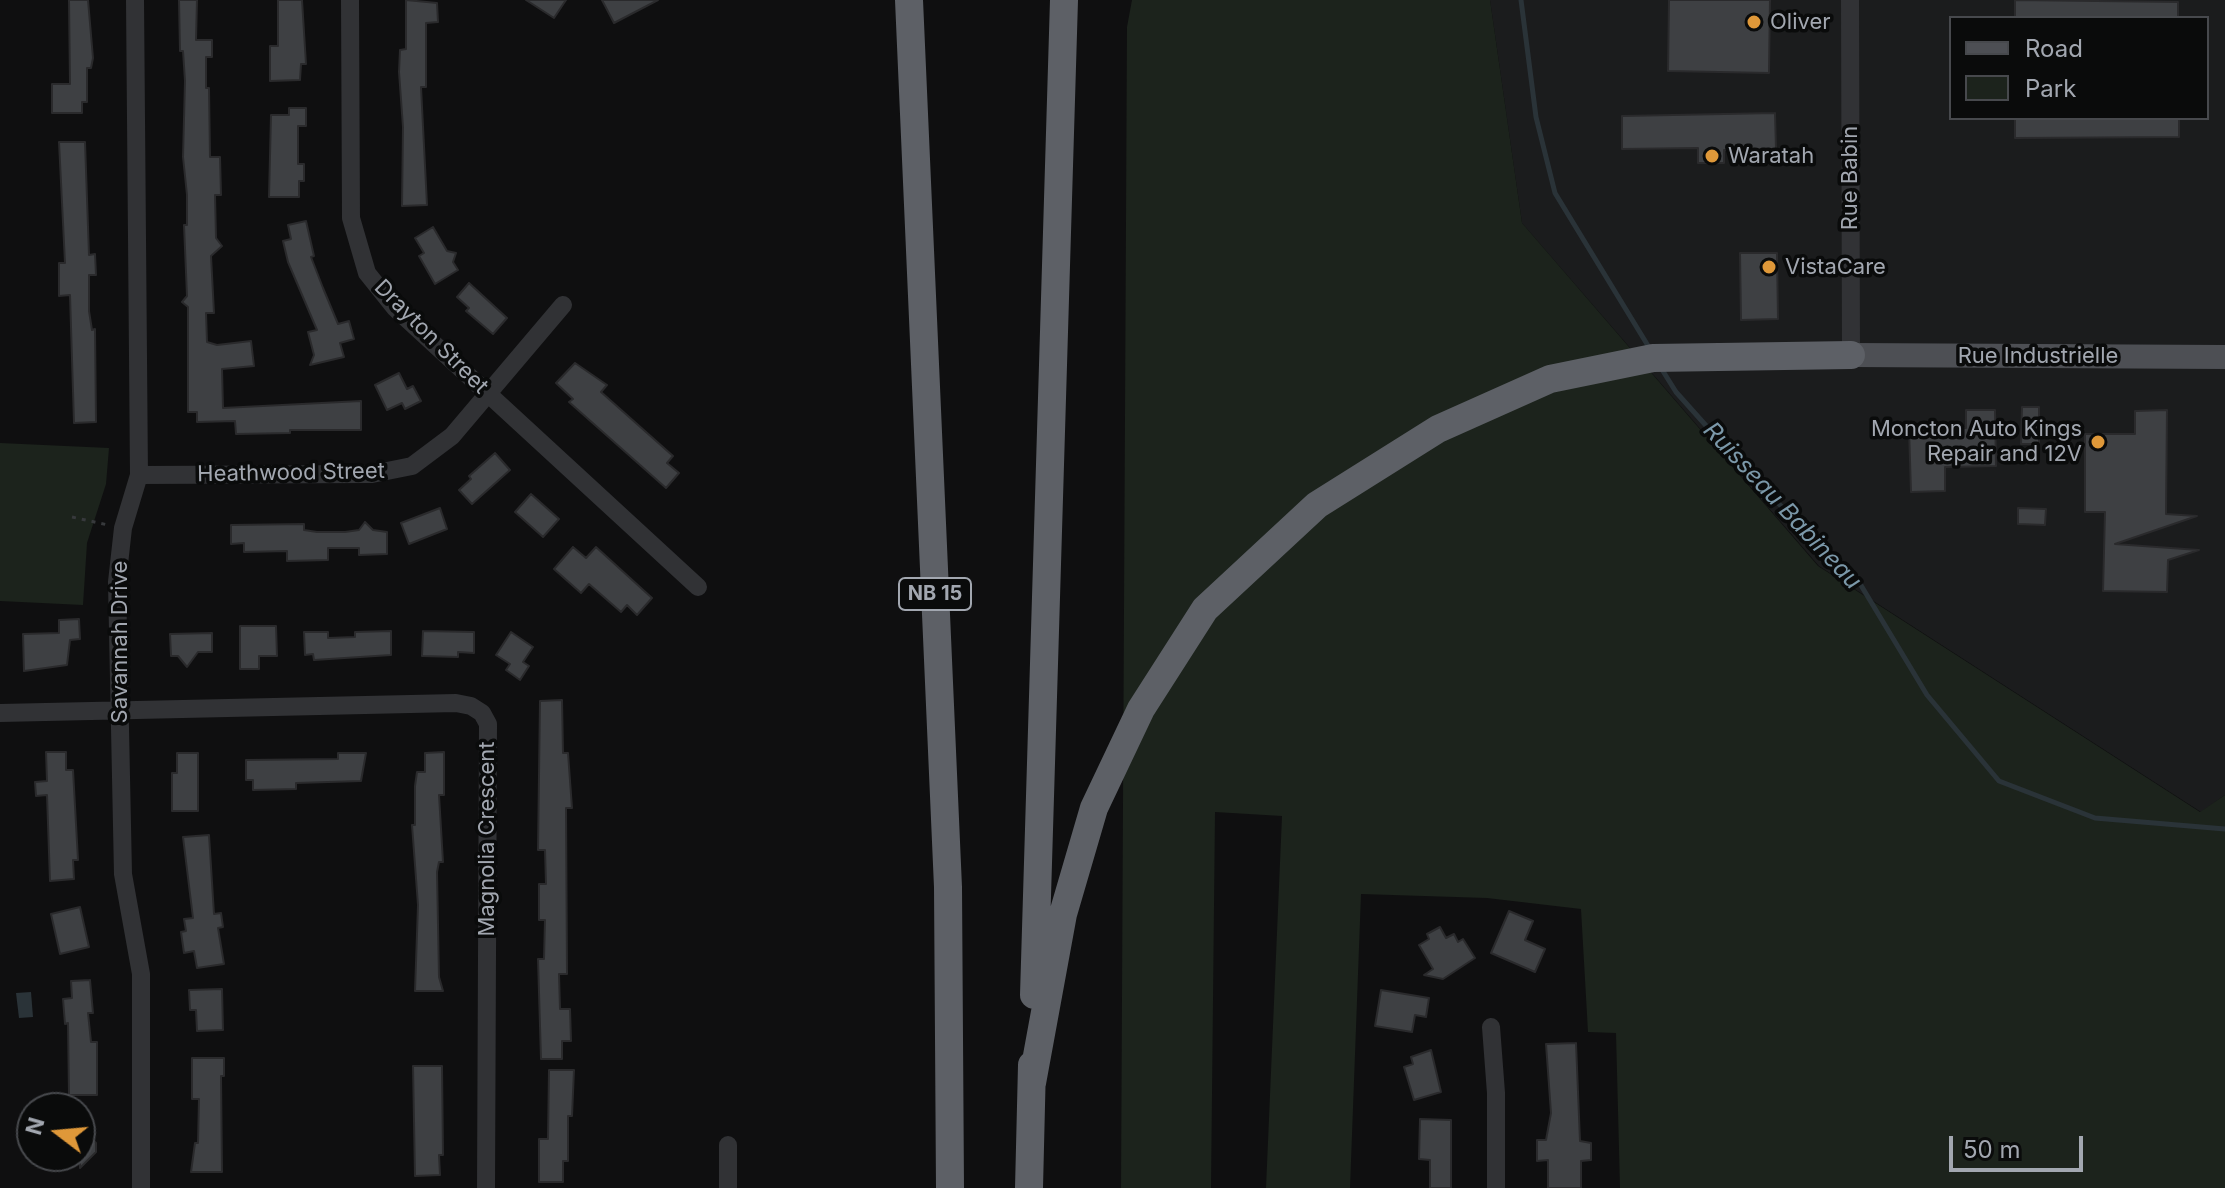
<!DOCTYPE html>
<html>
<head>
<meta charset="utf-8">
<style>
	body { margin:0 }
	#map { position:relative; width:2225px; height:1188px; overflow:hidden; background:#0f0f10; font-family:Inter,sans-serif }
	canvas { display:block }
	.legend { position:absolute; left:1949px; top:16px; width:260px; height:104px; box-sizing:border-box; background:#0a0b0b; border:2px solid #47494d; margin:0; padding:10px 14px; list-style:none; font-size:24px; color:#a2a7b0 }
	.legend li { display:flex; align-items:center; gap:16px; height:40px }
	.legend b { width:40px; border:2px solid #47494d }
	.north { position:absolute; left:16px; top:1092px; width:80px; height:80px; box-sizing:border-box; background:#0a0b0b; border:2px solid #47494d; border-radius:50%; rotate:286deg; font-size:22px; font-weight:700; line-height:32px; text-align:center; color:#a2a7b0 }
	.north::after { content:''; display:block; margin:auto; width:28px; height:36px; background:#df9839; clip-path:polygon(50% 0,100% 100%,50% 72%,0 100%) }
	.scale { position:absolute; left:1949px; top:1136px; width:134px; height:36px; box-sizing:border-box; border:4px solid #a2a7b0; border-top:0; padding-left:10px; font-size:24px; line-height:28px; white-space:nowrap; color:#a2a7b0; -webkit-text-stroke:6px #0a0b0b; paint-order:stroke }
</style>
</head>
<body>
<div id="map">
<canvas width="2225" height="1188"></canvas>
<ul class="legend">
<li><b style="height:10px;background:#4d4f54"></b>Road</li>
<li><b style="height:22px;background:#1c231c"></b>Park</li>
</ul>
<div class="north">N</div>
<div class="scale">50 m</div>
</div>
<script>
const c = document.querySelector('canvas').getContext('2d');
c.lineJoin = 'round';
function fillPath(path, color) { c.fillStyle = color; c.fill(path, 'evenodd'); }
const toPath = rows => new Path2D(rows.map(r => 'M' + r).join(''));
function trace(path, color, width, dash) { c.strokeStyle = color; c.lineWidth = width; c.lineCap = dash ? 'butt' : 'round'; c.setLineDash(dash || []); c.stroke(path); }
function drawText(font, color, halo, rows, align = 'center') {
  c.font = font + ' Inter,sans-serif'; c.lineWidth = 7; c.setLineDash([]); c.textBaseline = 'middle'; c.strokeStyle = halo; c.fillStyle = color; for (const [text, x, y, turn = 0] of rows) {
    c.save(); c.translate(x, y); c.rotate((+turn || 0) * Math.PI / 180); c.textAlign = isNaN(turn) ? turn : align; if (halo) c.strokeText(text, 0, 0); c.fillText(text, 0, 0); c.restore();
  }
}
const built = toPath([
	[1490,0,2225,0,2225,795,2201,812,1819,566,1522,223],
	[1951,18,2207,18,2207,118,1951,118]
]);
const green = toPath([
	[1132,0,1490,0,1522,223,1818,566,2200,812,2225,795,2225,1188,1620,1188,1616,1033,1588,1032,1581,909,1487,898,1361,894,1350,1188,1266,1188,1282,816,1215,812,1211,1188,1121,1188,1127,27],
	[0,443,109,448,106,484,87,543,83,605,0,601]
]);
const water = toPath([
	[31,992,33,1017,19,1018,16,993]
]);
const stream = toPath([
	[1521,0,1536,117,1555,193,1650,349],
	[1661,368,1676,392,1760,486,1856,577,1927,695,1999,781,2095,818,2225,829]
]);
const building = toPath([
	[69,0,88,0,93,58,91,68,87,68,87,102,82,102,82,113,52,113,52,84,70,84,69,0],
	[179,0,197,0,196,40,212,40,212,57,206,57,206,88,209,88,210,157,220,157,221,195,215,195,216,238,222,246,211,256,214,313,206,313,207,342,217,345,251,341,254,366,222,369,223,408,361,401,361,430,290,430,290,433,236,434,235,421,197,422,197,412,188,412,188,307,182,302,187,296,184,225,187,225,187,195,183,157,185,81,183,51,180,51,179,0],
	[278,0,302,0,306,64,301,64,300,80,270,81,270,46,278,46,278,0],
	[406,0,437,3,438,22,426,23,426,87,421,87,427,205,402,206,403,127,399,72,400,50,406,49,406,0],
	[526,0,566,0,554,18,526,0],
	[602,0,658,0,614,23,602,0],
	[1669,0,1770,0,1769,73,1668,71,1669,0],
	[2015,0,2178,2,2178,18,2015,18,2015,0],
	[289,108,306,108,306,126,298,126,298,164,304,164,304,181,299,181,299,197,269,197,271,115,289,115,289,108],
	[1775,113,1776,149,1724,150,1724,163,1698,163,1698,148,1622,149,1622,116,1775,113],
	[2015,118,2179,118,2179,137,2015,138,2015,118],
	[59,142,85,142,89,255,95,254,96,275,89,275,89,311,92,330,95,329,96,422,74,423,70,295,59,296,59,263,65,263,59,142],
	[306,221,314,256,311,257,323,288,338,324,349,321,354,339,340,343,344,357,310,365,314,355,308,332,317,330,288,262,283,241,291,239,288,225,306,221],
	[433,227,447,251,456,253,453,262,458,270,435,284,419,256,424,253,415,238,433,227],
	[1740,253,1777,253,1778,319,1741,320,1740,253],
	[469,283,507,318,493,334,466,311,469,308,457,297,469,283],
	[575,363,607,385,601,392,673,456,667,463,679,473,666,488,569,402,573,399,556,383,575,363],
	[399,373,407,389,413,386,421,401,405,409,402,403,387,410,375,385,399,373],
	[2022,407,2039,407,2039,444,2021,444,2022,407],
	[1966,410,1995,410,1996,466,1945,467,1945,491,1911,492,1909,429,1966,428,1966,410],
	[2167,410,2166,514,2197,516,2115,544,2199,550,2168,560,2167,592,2103,591,2105,512,2085,512,2085,434,2135,434,2135,411,2167,410],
	[495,453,510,470,472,504,459,490,471,479,469,476,495,453],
	[531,494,559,519,543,537,515,512,531,494],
	[440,508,447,529,409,544,401,523,440,508],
	[2018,508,2046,509,2045,525,2018,524,2018,508],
	[365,522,373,530,387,532,387,554,359,555,359,548,328,548,328,560,287,561,287,551,244,552,244,543,231,544,231,525,304,524,304,530,317,532,345,532,359,530,365,522],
	[573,547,586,558,596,547,652,598,637,615,627,605,621,612,589,584,581,593,554,569,573,547],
	[79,619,80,639,70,640,67,665,24,671,23,634,59,633,59,620,79,619],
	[240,626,276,626,277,656,259,656,259,669,240,669,240,626],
	[391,631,391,655,314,660,313,654,305,655,304,632,328,632,328,638,355,637,355,632,391,631],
	[423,631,474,632,474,653,458,652,458,657,422,656,423,631],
	[511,632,533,647,523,662,529,666,520,680,506,670,510,664,496,655,511,632],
	[212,633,212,652,198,652,187,667,178,656,171,656,170,634,212,633],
	[562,700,563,753,568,753,572,808,566,808,567,974,559,974,560,1009,570,1009,571,1041,562,1041,562,1059,541,1059,538,959,544,959,545,920,539,920,539,884,546,884,545,850,538,850,540,701,562,700],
	[46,752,66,752,66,770,73,770,78,860,73,860,74,879,50,881,47,795,36,796,35,782,47,781,46,752],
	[444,752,444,795,439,795,443,862,439,862,437,872,439,977,443,991,415,991,418,905,412,825,415,825,415,786,417,772,425,772,425,753,444,752],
	[177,753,198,753,198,811,172,811,172,773,177,773,177,753],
	[338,753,366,753,361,781,296,783,296,789,253,790,253,780,246,780,246,760,338,759,338,753],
	[209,835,214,914,221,913,223,927,218,928,224,964,197,968,194,951,184,953,181,932,186,931,184,919,193,918,183,837,209,835],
	[80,907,89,947,60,954,51,914,80,907],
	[1509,911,1533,921,1525,940,1545,949,1535,972,1491,953,1509,911],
	[1440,927,1446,938,1454,934,1458,942,1463,939,1475,958,1443,979,1424,975,1433,969,1419,945,1429,939,1427,934,1440,927],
	[90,980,93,1013,88,1013,91,1042,97,1042,97,1095,69,1095,68,1023,65,1024,63,999,72,998,71,981,90,980],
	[222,989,223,1030,197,1031,196,1010,190,1010,189,990,222,989],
	[1381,990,1429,998,1426,1017,1415,1015,1412,1032,1375,1026,1381,990],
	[1576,1043,1580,1141,1591,1143,1591,1160,1581,1161,1581,1188,1548,1188,1548,1160,1537,1161,1537,1140,1546,1140,1551,1113,1546,1044,1576,1043],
	[1431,1050,1441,1092,1414,1100,1404,1067,1413,1064,1411,1057,1431,1050],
	[192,1058,224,1058,224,1076,221,1076,222,1172,191,1172,195,1143,198,1143,199,1099,192,1099,192,1058],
	[413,1066,442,1066,443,1155,439,1155,440,1175,415,1176,413,1066],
	[549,1070,574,1070,572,1116,568,1116,568,1161,563,1161,563,1182,539,1182,539,1139,548,1139,549,1070],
	[1420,1119,1451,1120,1451,1188,1430,1188,1430,1160,1419,1159,1420,1119],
	[80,1126,96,1143,96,1152,80,1168,80,1126]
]);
const path = toPath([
	[72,517,108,525]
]);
const minor = toPath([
	[135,0,139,475,123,528,117,582,123,874,141,974,141,1188],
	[350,0,351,218,367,273,395,308,698,587],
	[1850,0,1851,355],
	[139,475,372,474,412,466,452,436,563,305],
	[0,713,456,703,471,706,482,713,488,724,486,1188],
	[1491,1027,1496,1093,1496,1188],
	[728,1188,728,1145]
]);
const major = toPath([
	[1851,355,2225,357]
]);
const highway = toPath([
	[909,0,948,887,950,1188],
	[1034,995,1064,0],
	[1032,1083,1063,914,1094,808,1141,709,1205,609,1317,505,1438,429,1550,379,1653,358,1851,355],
	[1029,1188,1032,1065]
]);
const markers = [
	[1754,22,8,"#df9839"],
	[1712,156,8,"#df9839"],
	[1769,267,8,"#df9839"],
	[2098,442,8,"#df9839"]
];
const shields = [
	[935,594,72]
];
const shieldNames = [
	["NB 15",935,594]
];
const poiNames = [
	["Oliver",1770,22],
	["Waratah",1728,156],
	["VistaCare",1785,267],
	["Moncton Auto Kings",2082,429,"right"],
	["Repair and 12V",2082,454,"right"]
];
const streetNames = [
	["Rue Babin",1850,178,-90],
	["Drayton Street",431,337,45],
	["Rue Industrielle",2038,356],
	["Heathwood Street",291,473,-1],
	["Savannah Drive",120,642,-90],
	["Magnolia Crescent",487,839,-90]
];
const waterNames = [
	["Ruisseau Babineau",1782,506,47]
];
fillPath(built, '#1b1c1d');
fillPath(green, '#1c231c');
fillPath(water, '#2a3338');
trace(stream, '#2a3338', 5);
fillPath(building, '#3e4043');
trace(building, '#2a2a2c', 2);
trace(path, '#37393c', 3, [4, 6]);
trace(minor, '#313235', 18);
trace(major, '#4d4f54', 24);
trace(highway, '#5d6066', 28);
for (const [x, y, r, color] of markers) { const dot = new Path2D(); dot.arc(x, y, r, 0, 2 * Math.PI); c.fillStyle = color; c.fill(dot); trace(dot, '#0a0b0b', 3); }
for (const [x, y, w] of shields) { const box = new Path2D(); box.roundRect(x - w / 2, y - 16, w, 32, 6); c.fillStyle = '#0a0b0b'; c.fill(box); trace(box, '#a2a7b0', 2); }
drawText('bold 20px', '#a2a7b0', null, shieldNames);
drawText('22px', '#a2a7b0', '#0a0b0b', poiNames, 'left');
drawText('22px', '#a2a7b0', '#0a0b0b', streetNames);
drawText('italic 24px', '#7b98a9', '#0a0b0b', waterNames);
</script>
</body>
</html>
